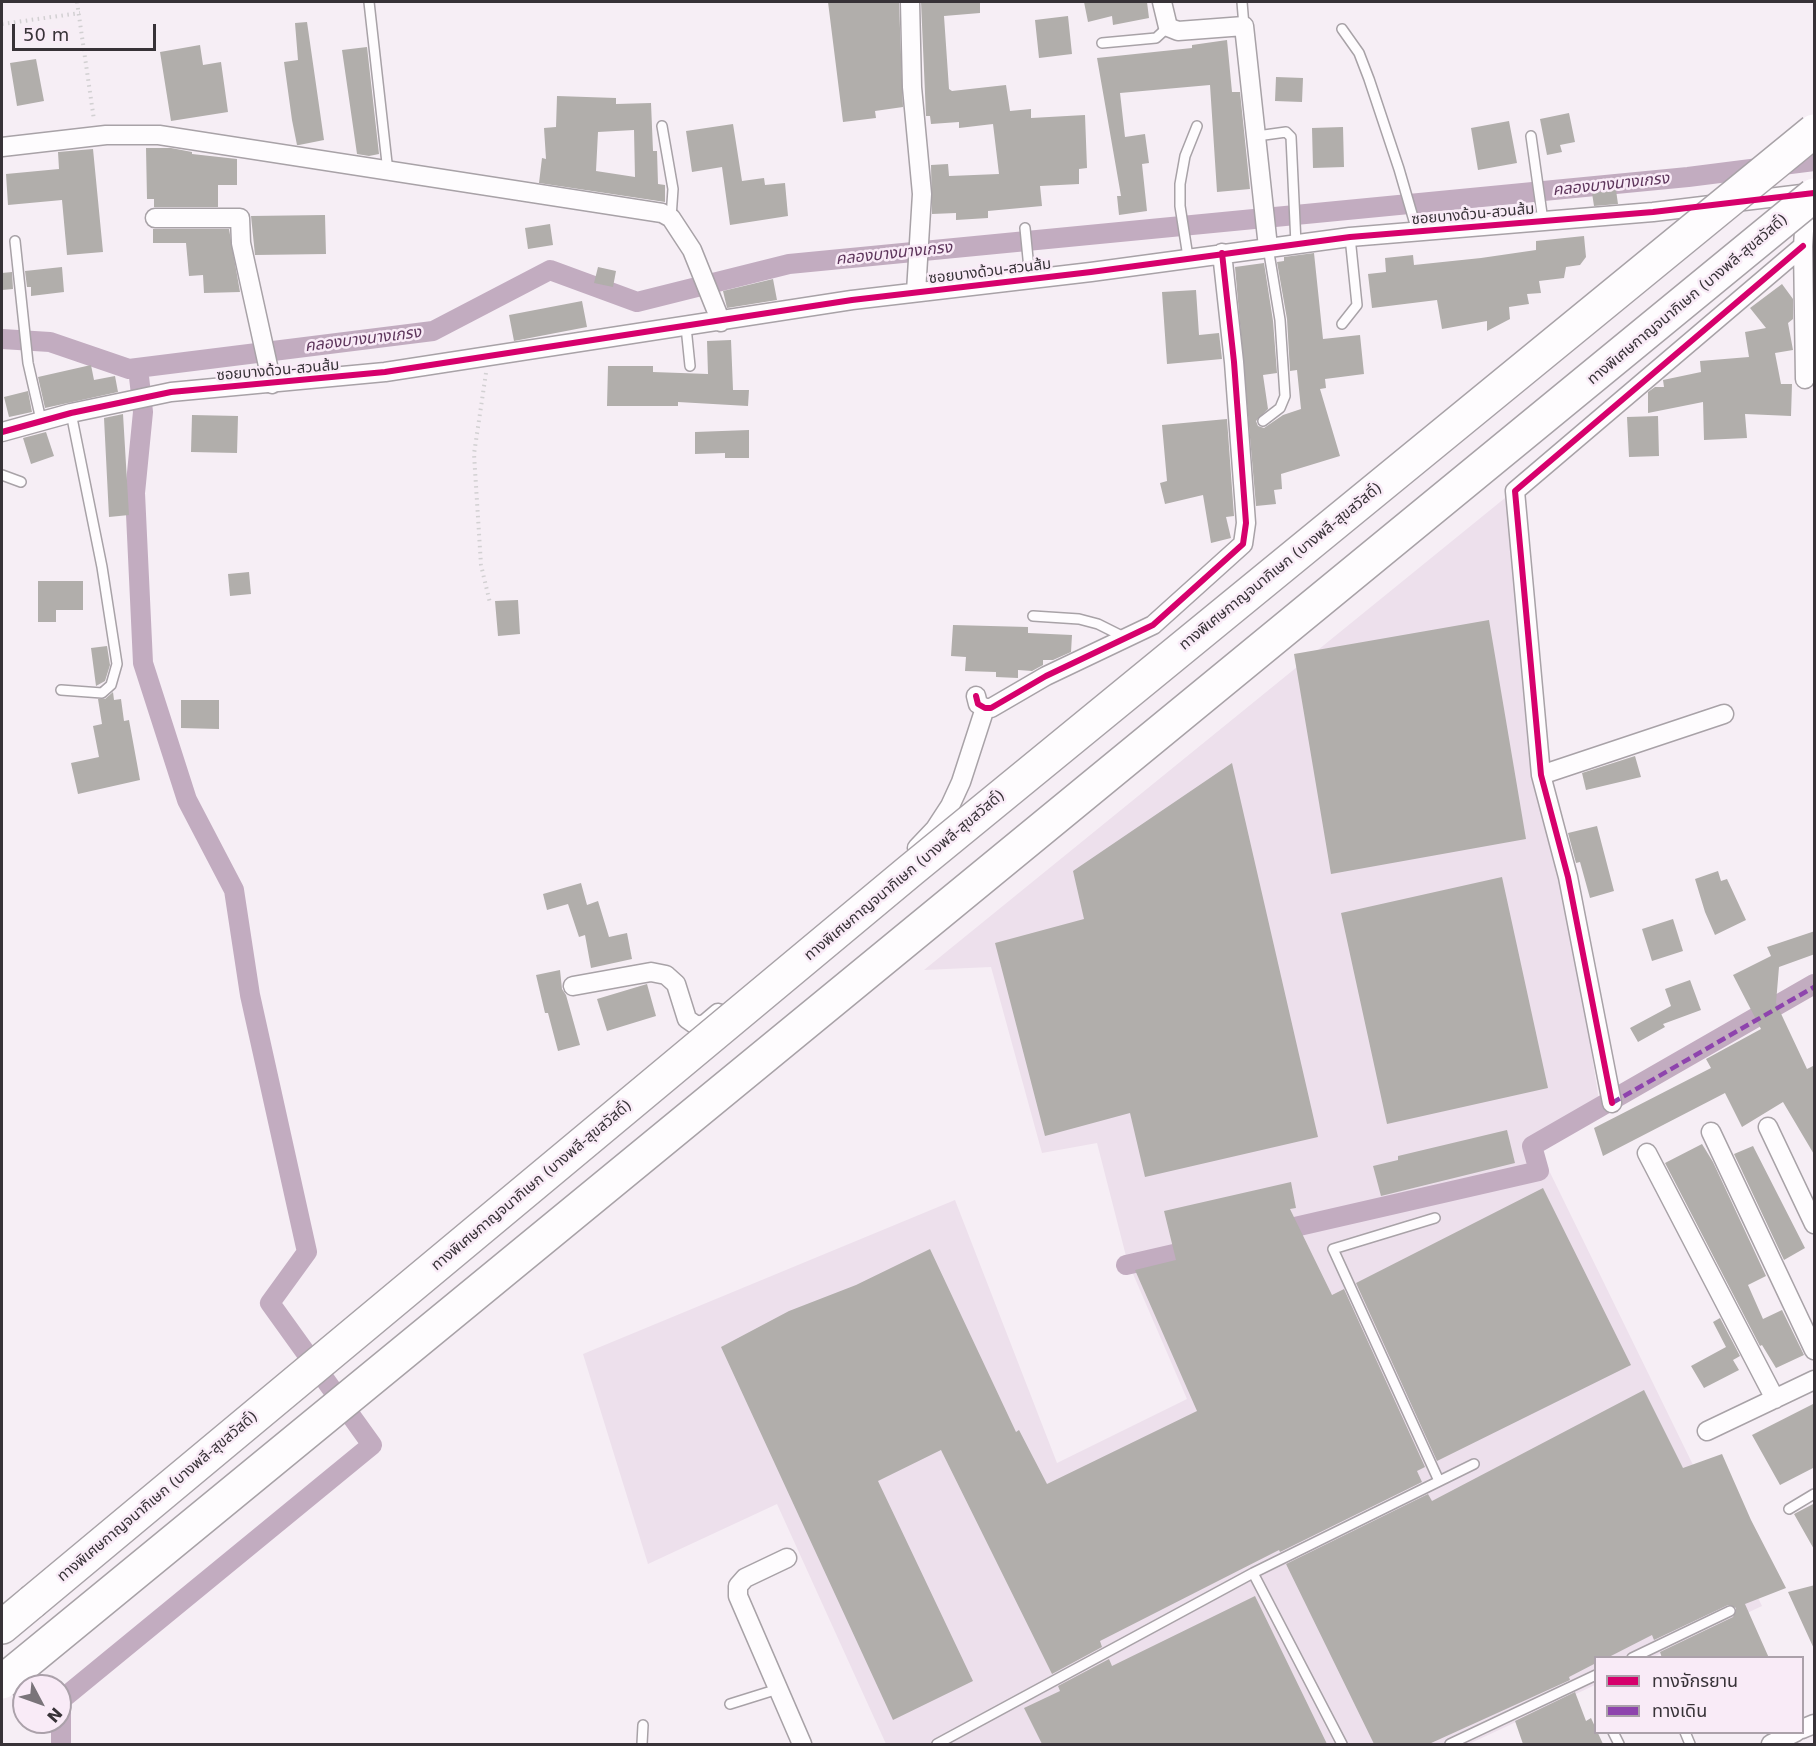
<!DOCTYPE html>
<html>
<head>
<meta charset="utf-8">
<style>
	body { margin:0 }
	#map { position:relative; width:1816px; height:1746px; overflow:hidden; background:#f6eef5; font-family:"DejaVu Sans","Noto Sans Thai",sans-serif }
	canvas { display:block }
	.frame { position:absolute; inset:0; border:3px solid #373237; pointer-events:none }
	.legend { position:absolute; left:1594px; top:1656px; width:210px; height:78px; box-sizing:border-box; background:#f9ebf7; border:2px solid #aba1aa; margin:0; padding:8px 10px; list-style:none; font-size:18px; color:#373237 }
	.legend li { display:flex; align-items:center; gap:12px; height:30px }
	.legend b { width:30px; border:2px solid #aba1aa }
	.north { position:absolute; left:12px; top:1674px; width:60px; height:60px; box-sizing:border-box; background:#f9ebf7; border:2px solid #aba1aa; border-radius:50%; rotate:131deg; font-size:16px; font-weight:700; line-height:24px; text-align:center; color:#373237 }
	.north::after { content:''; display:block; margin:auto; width:21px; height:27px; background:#7a747a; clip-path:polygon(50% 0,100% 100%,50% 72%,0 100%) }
	.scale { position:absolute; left:12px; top:24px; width:144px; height:27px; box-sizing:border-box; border:3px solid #373237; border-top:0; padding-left:8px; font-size:18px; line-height:21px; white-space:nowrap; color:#373237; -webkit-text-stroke:4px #f9ebf7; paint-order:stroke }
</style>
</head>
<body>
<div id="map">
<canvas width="1816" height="1746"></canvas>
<div class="frame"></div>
<ul class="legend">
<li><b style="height:8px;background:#d6006c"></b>ทางจักรยาน</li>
<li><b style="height:8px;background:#8e44ad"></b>ทางเดิน</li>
</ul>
<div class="north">N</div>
<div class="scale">50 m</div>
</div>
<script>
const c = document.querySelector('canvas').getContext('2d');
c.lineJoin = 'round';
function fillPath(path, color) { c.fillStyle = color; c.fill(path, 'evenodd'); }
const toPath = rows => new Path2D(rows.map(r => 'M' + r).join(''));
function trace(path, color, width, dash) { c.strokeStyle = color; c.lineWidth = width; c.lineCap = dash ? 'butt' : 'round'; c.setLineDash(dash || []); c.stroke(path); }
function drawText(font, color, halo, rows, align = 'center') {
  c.font = font + ' "DejaVu Sans","Noto Sans Thai",sans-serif'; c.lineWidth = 5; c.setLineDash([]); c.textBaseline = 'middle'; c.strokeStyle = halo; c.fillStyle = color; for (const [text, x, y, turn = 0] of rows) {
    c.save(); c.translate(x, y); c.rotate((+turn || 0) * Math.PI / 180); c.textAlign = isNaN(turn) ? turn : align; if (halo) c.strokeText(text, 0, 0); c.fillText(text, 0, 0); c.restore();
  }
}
const built = toPath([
	[1505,498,1600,1107,1538,1148,1762,1606,1653,1657,1596,1658,1595,1685,1469,1744,886,1744,777,1504,648,1564,583,1354,955,1200,1057,1463,1187,1399,1127,1260,1097,1143,1042,1153,991,967,924,970]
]);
const canal = toPath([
	[2,339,50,342,129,369,433,331,550,270,637,302,789,264,1688,177,1814,161],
	[1273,1232,1539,1171,1532,1146,1814,984],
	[1126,1265,1200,1248],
	[61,1744,61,1700,372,1445,270,1303,307,1252,250,995,234,890,187,800,143,663,135,493,143,412,138,368]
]);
const building = toPath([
	[828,2,899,2,903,107,875,111,876,118,843,122],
	[921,2,980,2,980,13,944,16,949,89,952,91,1006,85,1010,111,1031,109,1031,118,1085,115,1087,168,1079,169,1079,184,1040,186,1042,206,988,211,988,218,956,220,956,213,932,214,931,165,948,164,949,176,999,174,993,124,959,128,959,122,931,124,930,116,926,116],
	[1084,2,1147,2,1149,18,1113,25,1112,16,1088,22],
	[1068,16,1072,54,1039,58,1035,20],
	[307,22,324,140,299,145,297,145,292,120,284,62,298,60,295,23],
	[1227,40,1232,92,1240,92,1250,189,1217,192,1210,85,1120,93,1125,137,1145,134,1149,163,1142,164,1147,211,1119,215,1117,196,1121,196,1097,58,1192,48,1192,45],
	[200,45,203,65,221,62,228,112,171,121,160,52],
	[367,47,379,154,369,156,357,154,342,50],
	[36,59,44,101,17,106,10,63],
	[1276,77,1303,78,1302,102,1275,101],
	[557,96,616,98,616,104,651,103,653,151,657,151,658,184,665,185,665,202,539,183,542,158,546,159,544,128,556,127],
	[634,130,635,177,596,171,598,132],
	[1569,113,1575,142,1560,145,1562,152,1547,155,1540,119],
	[1509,121,1517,163,1478,170,1471,128],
	[733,124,742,181,764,178,765,185,785,183,788,216,730,225,722,167,692,172,686,131],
	[1343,127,1344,167,1313,168,1312,128],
	[146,148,171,148,192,152,192,154,237,159,237,185,218,185,218,207,154,207,154,199,147,199],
	[93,149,103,252,67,255,62,200,8,205,6,174,59,169,58,152],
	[1616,190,1618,204,1594,206,1592,193],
	[325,215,326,254,255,255,251,216],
	[550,224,553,245,528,249,525,228],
	[153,229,229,229,240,292,204,293,203,275,189,276,186,243,153,243],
	[1584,236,1586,257,1580,265,1566,267,1564,278,1539,281,1541,293,1527,294,1529,304,1509,307,1510,319,1487,331,1487,321,1442,329,1437,300,1372,308,1368,274,1386,272,1385,258,1413,255,1414,265,1481,258,1536,250,1536,241],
	[1314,253,1323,339,1360,335,1364,374,1325,379,1326,388,1320,389,1340,456,1281,474,1282,489,1274,490,1276,504,1256,506,1235,267,1264,263,1273,321,1277,373,1263,375,1268,409,1256,421,1258,426,1264,428,1283,415,1301,409,1297,370,1290,371,1287,319,1277,262,1284,261,1284,257],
	[62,267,64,292,31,296,31,287,27,287,25,271],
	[598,267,616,271,613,287,594,283],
	[12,272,13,289,2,290,2,273],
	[773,279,777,300,727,308,723,291],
	[1782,284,1793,299,1793,319,1788,323,1793,350,1775,353,1781,384,1792,384,1791,416,1745,414,1747,438,1704,440,1703,402,1648,413,1648,392,1655,387,1664,387,1663,380,1701,372,1700,361,1749,357,1745,332,1766,328,1750,308],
	[1196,290,1199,335,1219,333,1222,359,1167,364,1162,292],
	[582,301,587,327,514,341,509,315],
	[731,340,733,390,749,390,748,406,678,402,678,406,607,406,608,366,653,366,653,372,708,374,707,341],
	[91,365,94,380,115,376,118,392,45,408,38,377],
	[28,391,32,412,9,417,4,397],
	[123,414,129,515,109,517,104,418],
	[192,415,238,416,237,453,191,452],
	[1658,416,1659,456,1629,457,1627,417],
	[1227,419,1234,516,1226,517,1231,538,1211,543,1203,495,1165,504,1160,483,1167,481,1162,425],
	[749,430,749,458,725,458,725,453,695,454,695,432],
	[46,432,54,456,31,464,23,438],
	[249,572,251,594,230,596,228,574],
	[38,581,83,581,83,610,56,610,56,622,38,622],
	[518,600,520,634,498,636,495,601],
	[1489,620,1526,839,1331,874,1294,654],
	[953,625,1028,627,1028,633,1072,635,1071,652,1053,660,1043,660,1043,665,1032,671,1018,670,1018,678,996,677,996,672,965,671,966,657,951,656],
	[107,646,110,665,105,681,96,686,91,648],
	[113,692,114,700,121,699,124,721,129,720,140,780,78,794,71,763,99,757,93,726,102,724,98,699,105,699],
	[181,700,219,700,219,729,181,728],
	[1635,756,1641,777,1586,790,1582,773],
	[1232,763,1318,1137,1145,1177,1130,1113,1045,1136,995,943,1084,919,1073,871],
	[1597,826,1614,891,1590,898,1580,862,1576,863,1568,833],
	[1718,871,1721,881,1727,879,1746,920,1715,935,1705,912,1695,879],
	[1502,877,1548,1088,1387,1124,1341,913],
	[581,883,587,905,598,901,609,937,627,933,632,959,591,968,585,935,579,937,568,904,547,910,543,894],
	[1673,919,1683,951,1652,961,1642,929],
	[1815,931,1815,954,1779,967,1776,1003,1807,1069,1815,1065,1815,1156,1783,1102,1742,1127,1725,1093,1603,1156,1594,1128,1711,1068,1706,1059,1761,1029,1733,975,1771,956,1767,947],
	[560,970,562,989,566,995,580,1045,558,1051,548,1013,545,1013,536,975],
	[1690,980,1701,1010,1663,1024,1665,1027,1638,1042,1630,1028,1671,1006,1665,989],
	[647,984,656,1016,607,1031,597,999],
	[1507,1130,1515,1163,1381,1196,1373,1166,1398,1160,1398,1156],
	[1702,1144,1713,1162,1766,1276,1748,1285,1763,1319,1782,1310,1804,1355,1776,1368,1762,1345,1760,1346,1665,1163],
	[1753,1146,1805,1248,1784,1260,1734,1154],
	[1291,1182,1296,1208,1290,1209,1332,1295,1344,1289,1425,1467,1417,1471,1422,1482,1280,1552,1279,1550,1100,1641,1102,1647,1052,1674,941,1450,878,1481,973,1681,893,1720,721,1347,789,1311,856,1285,930,1249,1016,1432,1019,1430,1047,1484,1197,1411,1135,1270,1176,1260,1164,1211],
	[1543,1188,1631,1365,1437,1461,1356,1283],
	[1720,1318,1740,1356,1733,1360,1739,1370,1704,1388,1691,1366,1726,1347,1713,1322],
	[1644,1390,1683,1468,1722,1454,1751,1520,1786,1588,1745,1604,1769,1658,1662,1658,1660,1652,1733,1617,1736,1608,1728,1605,1654,1640,1652,1635,1607,1658,1596,1658,1596,1663,1569,1677,1570,1680,1429,1744,1374,1744,1286,1564,1428,1494,1432,1501],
	[1815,1403,1815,1467,1780,1485,1752,1435],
	[1815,1503,1815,1551,1794,1514],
	[1815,1585,1815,1651,1788,1592],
	[1255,1596,1327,1744,1042,1744,1024,1708,1060,1691,1058,1686,1109,1659,1112,1666],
	[1575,1692,1586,1721,1591,1718,1603,1744,1523,1744,1515,1721]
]);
const path = toPath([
	[77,2,94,120],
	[2,24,80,13],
	[486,373,474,454,481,565,490,603]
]);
const service = toPath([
	[369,2,388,172],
	[1242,2,1244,26],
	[1342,29,1359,53,1369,79,1399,169,1417,231],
	[1102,43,1156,38,1168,27],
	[662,126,673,189,671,218],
	[1257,136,1286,132,1291,137,1296,244],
	[1531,136,1543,221],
	[1025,228,1030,279],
	[15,241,28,363,41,420],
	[1188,257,1180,206,1180,184,1185,156,1197,126],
	[1342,324,1357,305,1350,237],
	[686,327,690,366],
	[1263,421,1280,408,1285,396,1280,320,1268,247],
	[2,475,21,482],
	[1033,616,1079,619,1098,624,1126,638],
	[61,690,102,693,111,685,117,664,102,567,71,413],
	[1435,1218,1333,1249,1439,1481],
	[1789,1509,1814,1494],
	[1253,1573,1342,1744],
	[1632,1658,1730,1611],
	[730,1704,778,1689],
	[1613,1732,1619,1744],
	[1685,1732,1690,1744],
	[642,1744,643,1725],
	[937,1744,1253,1573,1474,1464],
	[1450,1744,1596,1675]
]);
const minor = toPath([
	[910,2,912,87,922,194,916,292],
	[1162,2,1168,27,1178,31,1244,26,1268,247],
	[2,147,106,135,159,135,662,213,671,218,692,250,721,322],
	[155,218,240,218,241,243,272,384],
	[1805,379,1803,246,1806,201],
	[2,432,71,413,171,392,385,372,852,300,1091,272,1350,237,1653,212,1810,193],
	[976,696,978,704,985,708,991,708,1046,676,1153,625,1243,544,1246,523,1234,362,1222,253],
	[1541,775,1724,714],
	[917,848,935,829,950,806,961,782,985,708],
	[573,986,651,972,666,975,676,984,687,1019,697,1026,705,1024,718,1013],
	[1612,1103,1568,877,1541,775,1515,491,1803,246],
	[1768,1127,1814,1224],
	[1711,1132,1814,1350],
	[1647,1153,1775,1399],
	[1707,1431,1814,1380],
	[787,1558,745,1578,738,1586,738,1596,802,1744],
	[1802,1729,1814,1724],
	[1771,1744,1796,1732]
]);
const motorway = toPath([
	[2,1627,32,1602]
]);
const motorwayBridge = toPath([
	[32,1602,911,870,1814,131],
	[2,1682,1814,195]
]);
const quiet = toPath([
	[1612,1103,1814,987]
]);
const cycleway = toPath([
	[2,432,71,413,171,392,385,372,852,300,1091,272,1350,237,1653,212,1814,193],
	[976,696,978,704,985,708,991,708,1046,676,1153,625,1243,544,1246,523,1234,362,1222,253],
	[1612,1103,1568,877,1541,775,1515,491,1803,246]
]);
const streetNames = [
	["ซอยบางด้วน-สวนส้ม",1473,215,-5],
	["ซอยบางด้วน-สวนส้ม",990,272,-7],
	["ทางพิเศษกาญจนาภิเษก (บางพลี-สุขสวัสดิ์)",1688,300,-40],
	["ซอยบางด้วน-สวนส้ม",278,371,-5],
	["ทางพิเศษกาญจนาภิเษก (บางพลี-สุขสวัสดิ์)",1281,567,-39],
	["ทางพิเศษกาญจนาภิเษก (บางพลี-สุขสวัสดิ์)",905,876,-40],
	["ทางพิเศษกาญจนาภิเษก (บางพลี-สุขสวัสดิ์)",532,1186,-40],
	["ทางพิเศษกาญจนาภิเษก (บางพลี-สุขสวัสดิ์)",158,1497,-40]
];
const waterNames = [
	["คลองบางนางเกรง",1611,185,-6],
	["คลองบางนางเกรง",894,254,-6],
	["คลองบางนางเกรง",363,340,-7]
];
fillPath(built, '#ede0ec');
trace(canal, '#c2acc0', 20);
fillPath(building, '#b1aeab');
trace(service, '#a8a2a7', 12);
trace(minor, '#a8a2a7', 21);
trace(motorway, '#a8a2a7', 36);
trace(path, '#d2d0d2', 4, [1.5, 4.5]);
trace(service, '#fefcfe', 9);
trace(minor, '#fefcfe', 18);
trace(motorway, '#fefcfe', 33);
trace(motorwayBridge, '#a8a2a7', 36, []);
trace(motorwayBridge, '#fefcfe', 33);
trace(quiet, '#8e44ad', 4.5, [9, 4.5]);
trace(cycleway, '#d6006c', 6);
drawText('15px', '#373237', '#f9ebf7', streetNames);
drawText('italic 16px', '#5d355b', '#f9ebf7', waterNames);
</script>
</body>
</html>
